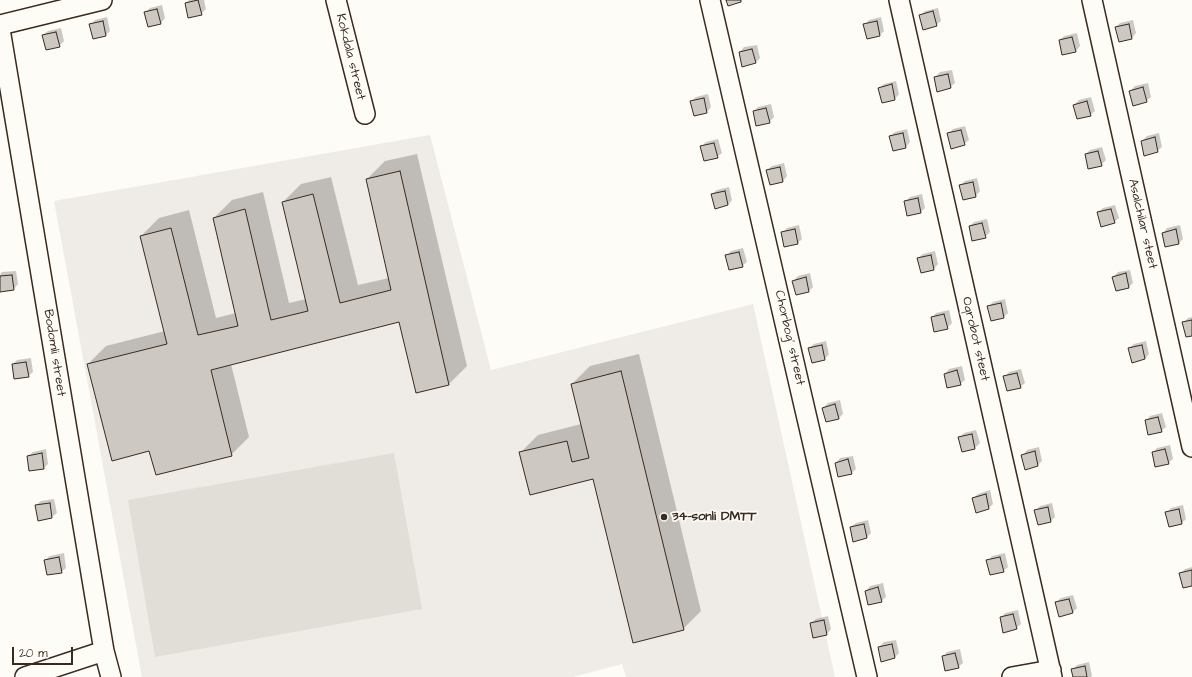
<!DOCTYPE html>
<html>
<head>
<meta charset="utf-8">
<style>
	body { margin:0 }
	#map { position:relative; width:1192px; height:677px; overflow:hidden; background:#fdfcf7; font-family:"Architects Daughter",sans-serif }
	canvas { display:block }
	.scale { position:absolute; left:12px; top:647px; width:61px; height:18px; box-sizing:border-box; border:2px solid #3b2a1e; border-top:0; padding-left:5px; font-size:12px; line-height:14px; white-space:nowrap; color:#3b2a1e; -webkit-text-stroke:3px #fdfcf7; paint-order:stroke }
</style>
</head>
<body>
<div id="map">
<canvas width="1192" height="677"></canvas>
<div class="scale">20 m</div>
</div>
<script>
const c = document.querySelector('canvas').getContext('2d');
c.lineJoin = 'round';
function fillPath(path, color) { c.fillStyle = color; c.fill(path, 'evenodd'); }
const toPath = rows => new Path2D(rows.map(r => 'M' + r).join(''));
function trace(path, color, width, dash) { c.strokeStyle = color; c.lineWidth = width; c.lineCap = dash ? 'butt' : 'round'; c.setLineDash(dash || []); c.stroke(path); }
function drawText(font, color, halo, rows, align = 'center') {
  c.font = font + ' "Architects Daughter",sans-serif'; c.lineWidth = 3.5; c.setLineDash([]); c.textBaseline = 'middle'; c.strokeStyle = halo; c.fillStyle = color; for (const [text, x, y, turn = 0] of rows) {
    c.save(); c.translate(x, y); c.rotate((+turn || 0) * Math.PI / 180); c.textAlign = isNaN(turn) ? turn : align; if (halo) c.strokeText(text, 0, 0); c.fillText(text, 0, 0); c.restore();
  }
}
const built = toPath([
	[430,135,491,370,753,304,835,677,626,677,622,664,573,677,142,677,54,201]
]);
const green = toPath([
	[394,453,422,609,155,657,128,500]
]);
const shadow = toPath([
	[189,0,204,0,206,9,201,14,186,3],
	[162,5,165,18,161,23,148,26,145,12,150,8],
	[938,8,941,21,936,25,921,15,925,11],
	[107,17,110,31,106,35,90,25,95,20],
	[881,17,884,31,880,35,868,38,865,25,869,20],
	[1133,20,1136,33,1132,38,1116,27,1120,23],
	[61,28,64,41,59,46,43,35,48,31],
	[1077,33,1080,46,1076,51,1060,40,1064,36],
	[757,45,760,58,755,63,740,52,744,47],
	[952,70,955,83,950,87,935,77,940,72],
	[896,81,899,94,895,99,882,102,879,88,884,84],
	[1148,83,1151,97,1146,101,1130,91,1135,86],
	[708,94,711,107,707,112,691,101,696,97],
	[1091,97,1095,111,1090,115,1074,105,1079,100],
	[771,104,774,117,769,122,754,111,758,107],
	[965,126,969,140,964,144,948,134,953,129],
	[907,129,910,142,906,147,893,150,890,136,895,132],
	[1159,133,1162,147,1157,151,1142,141,1147,136],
	[718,139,722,153,717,157,701,147,706,142],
	[1102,147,1106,160,1101,165,1086,154,1090,150],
	[417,154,467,366,449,384,416,392,399,321,231,364,249,437,231,455,150,449,88,364,106,346,165,331,141,236,159,218,189,210,216,318,236,313,214,218,232,200,263,192,289,303,306,299,283,202,301,184,331,177,358,285,389,278,367,179,385,161],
	[784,163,787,176,783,181,767,170,772,166],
	[977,178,980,191,976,196,960,185,965,181],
	[729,187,732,200,728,205,712,194,717,190],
	[922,194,925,208,921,212,908,215,905,202,910,197],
	[1115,205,1119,218,1114,222,1098,212,1103,208],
	[987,219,990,232,985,237,970,226,974,222],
	[799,225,802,239,798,243,782,233,787,228],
	[1180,225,1183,239,1179,243,1163,233,1167,228],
	[743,248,747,262,742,266,727,256,731,251],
	[935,251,938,264,934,269,921,272,918,258,923,254],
	[1130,270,1133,283,1129,287,1113,277,1118,272],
	[16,271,18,284,14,289,0,291,0,275,2,272],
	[810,273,813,287,809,291,793,281,798,276],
	[1005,299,1008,313,1004,317,988,307,993,302],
	[949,310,952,323,947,328,932,318,936,313],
	[1192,317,1192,335,1183,323,1188,318],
	[826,341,829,354,825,359,812,362,809,348,814,344],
	[1146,341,1149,354,1145,359,1129,348,1134,344],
	[639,354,701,611,683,629,594,478,520,453,538,435,581,424,572,384,590,366],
	[31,358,33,372,28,376,13,364,17,360],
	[962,366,965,380,960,384,945,374,949,369],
	[1021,369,1025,383,1020,387,1004,377,1009,372],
	[840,400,843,414,839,418,823,408,828,403],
	[1162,413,1166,427,1161,431,1146,421,1150,416],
	[976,430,980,443,975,448,963,451,960,437,964,433],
	[1170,445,1173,459,1168,463,1153,453,1157,448],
	[1039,447,1042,461,1038,465,1026,468,1023,455,1027,450],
	[46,449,48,464,44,468,28,456,33,452],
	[853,456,856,469,851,473,836,463,840,458],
	[990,490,993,504,989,508,973,498,978,494],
	[54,499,57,513,52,517,38,519,36,505,41,501],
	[1052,503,1055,517,1051,521,1035,511,1040,506],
	[1183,505,1186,519,1182,523,1166,513,1171,508],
	[868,520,871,533,866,538,851,527,856,523],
	[64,553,66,568,61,572,45,560,50,556],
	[1005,553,1008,567,1003,571,988,561,992,556],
	[1192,567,1192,585,1180,574,1185,569],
	[883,583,886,597,881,601,866,591,870,586],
	[1073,595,1077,608,1072,613,1056,602,1061,598],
	[1018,610,1021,624,1016,628,1001,618,1005,613],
	[828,616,831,629,827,634,811,623,816,619],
	[896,640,899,653,894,658,879,647,884,642],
	[960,649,963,663,958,667,943,657,947,652],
	[1089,662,1092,676,1091,677,1074,677,1072,670,1077,665]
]);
const building = toPath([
	[198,0,202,15,188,18,185,3,198,0],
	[726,0,741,0,741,2,728,6,726,0],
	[157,9,161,24,148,27,144,12,157,9],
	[933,11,937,26,923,30,919,15,933,11],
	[103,21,106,36,93,39,89,24,103,21],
	[877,21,880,36,867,39,863,24,877,21],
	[1129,24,1132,39,1119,42,1115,27,1129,24],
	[56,32,60,47,46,50,42,35,56,32],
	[1072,37,1076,52,1062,55,1059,40,1072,37],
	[752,49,756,63,742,67,739,52,752,49],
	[948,74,951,88,937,92,934,77,948,74],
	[892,84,895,100,882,103,878,88,892,84],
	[1143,87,1147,102,1133,106,1129,91,1143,87],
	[704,98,707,113,694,116,690,101,704,98],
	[1087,101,1091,116,1077,119,1073,105,1087,101],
	[766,108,770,123,756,126,753,111,766,108],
	[961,130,965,145,951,149,947,133,961,130],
	[903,133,906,148,893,151,889,136,903,133],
	[1155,137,1158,152,1144,156,1141,141,1155,137],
	[714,143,718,158,704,161,700,146,714,143],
	[1098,151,1102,166,1088,169,1085,154,1098,151],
	[780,167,783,182,770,185,766,170,780,167],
	[400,171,449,385,416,393,399,322,211,370,232,456,156,475,149,451,112,461,87,364,167,344,140,236,171,228,198,335,238,326,213,218,245,209,271,320,308,311,282,202,313,194,340,303,391,290,366,179,400,171],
	[973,182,976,197,963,200,959,185,973,182],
	[725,191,728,205,715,209,711,194,725,191],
	[918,198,921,213,907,216,904,201,918,198],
	[1111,209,1115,223,1101,227,1097,212,1111,209],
	[982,223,986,238,972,241,969,226,982,223],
	[795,229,798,244,784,247,781,232,795,229],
	[1176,229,1179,244,1165,247,1162,233,1176,229],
	[739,252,743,267,729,270,725,255,739,252],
	[931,255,934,270,921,273,917,258,931,255],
	[1126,273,1129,288,1116,291,1112,277,1126,273],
	[12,275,14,290,0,292,0,276,12,275],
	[806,277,809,292,796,295,792,281,806,277],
	[1001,303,1004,318,991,321,987,306,1001,303],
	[944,314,948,329,934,332,931,317,944,314],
	[1192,320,1192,336,1186,337,1182,322,1192,320],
	[822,345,825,360,812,363,808,348,822,345],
	[1142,345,1145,359,1132,363,1128,348,1142,345],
	[26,362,29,377,14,379,12,364,26,362],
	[957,370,961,385,947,388,944,374,957,370],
	[621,371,684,630,633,643,593,479,530,495,519,452,567,441,572,462,589,458,571,384,621,371],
	[1017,373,1021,388,1007,391,1003,376,1017,373],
	[835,404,839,419,826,422,822,408,835,404],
	[1158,417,1162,432,1148,435,1145,420,1158,417],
	[972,434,975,449,962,452,958,437,972,434],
	[1165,449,1169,464,1155,467,1152,452,1165,449],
	[1035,451,1038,466,1025,470,1021,455,1035,451],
	[42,453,44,469,29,471,27,456,42,453],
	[848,459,852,474,838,477,835,463,848,459],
	[986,494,989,509,976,513,972,498,986,494],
	[50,503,52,518,38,521,35,505,50,503],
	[1048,507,1051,522,1038,525,1034,510,1048,507],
	[1179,509,1182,524,1169,527,1165,512,1179,509],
	[864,524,867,538,853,542,850,527,864,524],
	[59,557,62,573,47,575,44,560,59,557],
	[1000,557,1004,572,990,575,986,560,1000,557],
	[1192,570,1192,586,1183,588,1179,573,1192,570],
	[878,587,882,602,868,605,865,591,878,587],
	[1069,599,1073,613,1059,617,1055,602,1069,599],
	[1013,614,1017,629,1003,633,1000,617,1013,614],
	[824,620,827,635,813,638,810,623,824,620],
	[892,644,895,658,881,662,878,647,892,644],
	[955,653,959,668,945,671,942,656,955,653],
	[1085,666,1087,677,1073,677,1071,669,1085,666]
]);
const minor = toPath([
	[336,0,365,114],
	[710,0,867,677],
	[899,0,1052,677],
	[1092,0,1192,447],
	[0,25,102,0],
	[0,29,104,651,111,677],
	[25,677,104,651],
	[1012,677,1051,670]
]);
const markers = [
	[664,517,4,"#3b2a1e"]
];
const streetNames = [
	["Kokdala street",350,57,76],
	["Asalchilar steet",1142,224,77],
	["Chorbog' street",789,338,77],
	["Oqrobot steet",975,339,77],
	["Bodomli street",54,353,81]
];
const poiNames = [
	["34-sonli DMTT",672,517]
];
fillPath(built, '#efece7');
fillPath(green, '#e1ded7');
fillPath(shadow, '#0003');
fillPath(building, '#cdc8c2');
trace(building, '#3b2a1e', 1);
trace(minor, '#3b2a1e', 22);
trace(minor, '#fdfcf7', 19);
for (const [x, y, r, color] of markers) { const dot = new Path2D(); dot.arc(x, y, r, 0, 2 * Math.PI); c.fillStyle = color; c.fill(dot); trace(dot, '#fdfcf7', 1.5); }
drawText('13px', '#3b2a1e', '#fdfcf7', streetNames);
drawText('bold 13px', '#3b2a1e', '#fdfcf7', poiNames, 'left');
</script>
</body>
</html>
